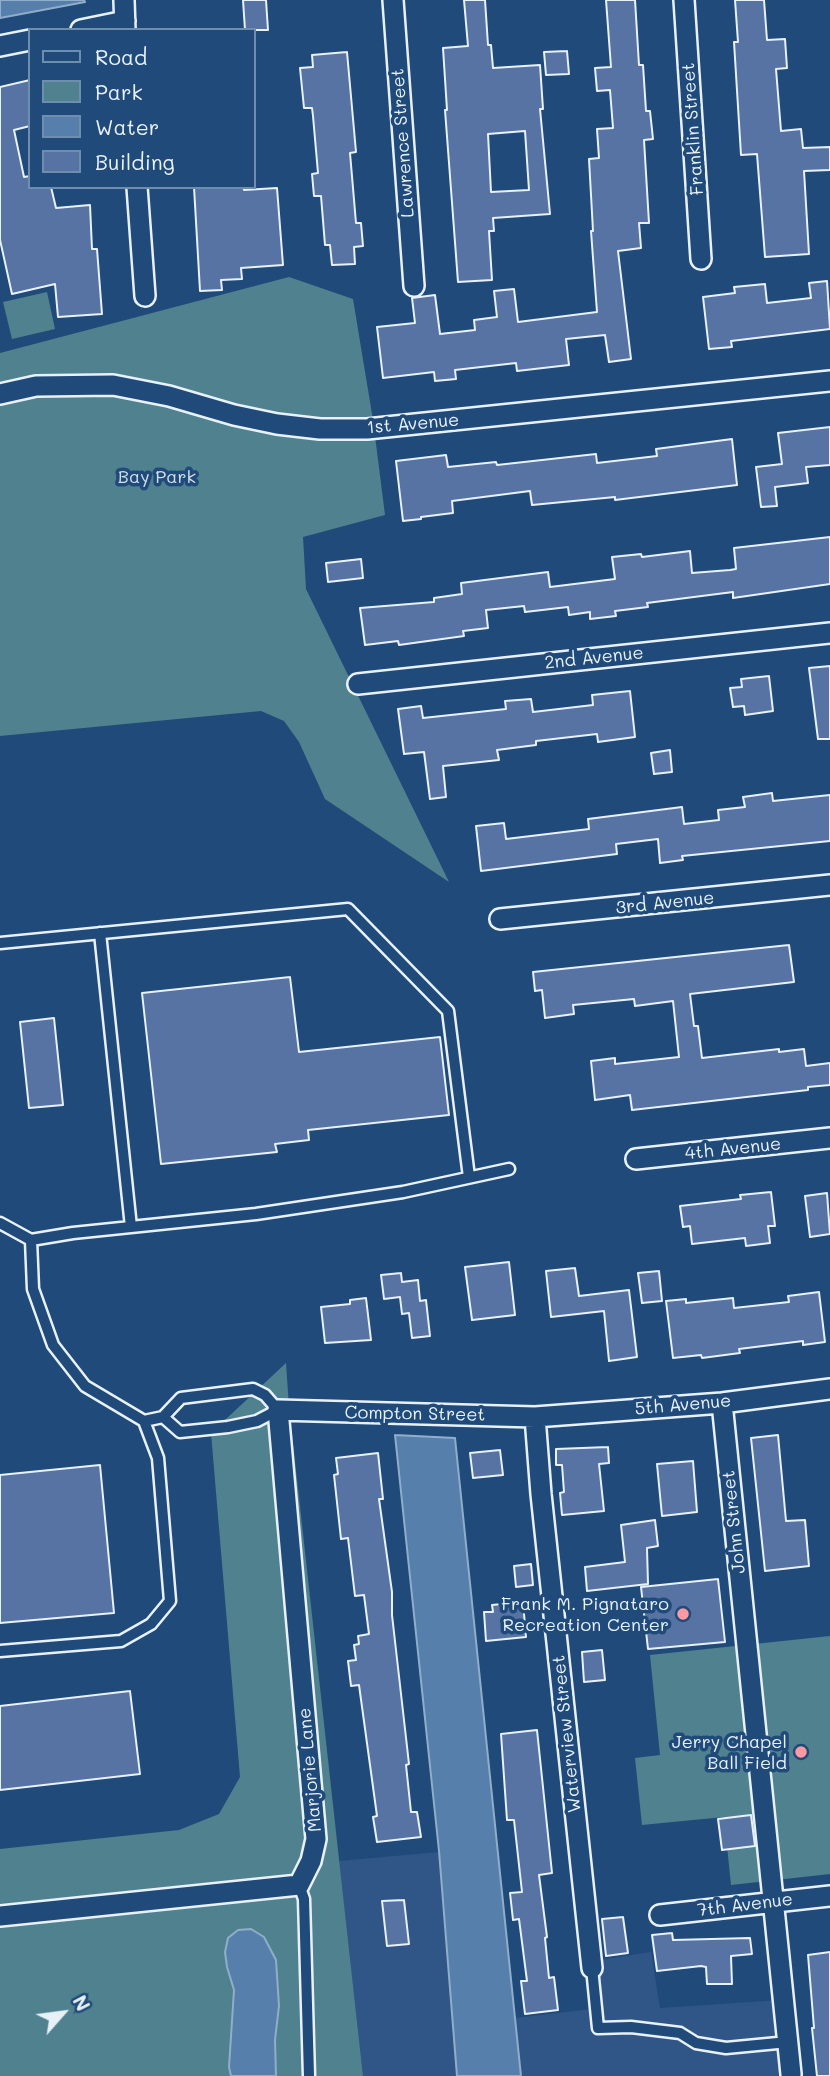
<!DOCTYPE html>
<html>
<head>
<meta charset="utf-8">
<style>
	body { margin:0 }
	#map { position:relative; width:830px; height:2076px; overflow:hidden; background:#1f4a7a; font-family:Mali,sans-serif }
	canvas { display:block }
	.legend { position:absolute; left:28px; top:28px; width:228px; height:161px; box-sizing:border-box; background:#1f4a7a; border:2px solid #6f8dac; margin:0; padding:9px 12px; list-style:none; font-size:21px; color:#e8f1f8 }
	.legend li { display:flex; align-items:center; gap:14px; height:35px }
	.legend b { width:35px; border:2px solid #6f8dac }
	.north { position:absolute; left:28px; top:1978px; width:70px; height:70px; -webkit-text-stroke:5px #1f4a7a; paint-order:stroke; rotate:62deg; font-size:19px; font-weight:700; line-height:28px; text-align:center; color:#e8f1f8 }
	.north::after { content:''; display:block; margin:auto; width:24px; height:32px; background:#e8f1f8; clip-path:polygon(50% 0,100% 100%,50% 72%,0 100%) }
</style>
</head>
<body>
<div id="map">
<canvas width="830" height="2076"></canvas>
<ul class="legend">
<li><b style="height:9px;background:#1f4a7a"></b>Road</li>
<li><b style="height:19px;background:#4f828e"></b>Park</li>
<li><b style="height:19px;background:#5680ab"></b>Water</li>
<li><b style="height:19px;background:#5673a4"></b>Building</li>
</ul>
<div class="north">N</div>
</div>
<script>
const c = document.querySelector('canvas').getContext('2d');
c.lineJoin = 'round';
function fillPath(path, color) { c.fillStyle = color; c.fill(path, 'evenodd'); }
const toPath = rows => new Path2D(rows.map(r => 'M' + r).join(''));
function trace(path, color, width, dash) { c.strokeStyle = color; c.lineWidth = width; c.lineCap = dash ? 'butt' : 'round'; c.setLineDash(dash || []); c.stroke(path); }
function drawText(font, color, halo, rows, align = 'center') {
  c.font = font + ' Mali,sans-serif'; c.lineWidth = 7; c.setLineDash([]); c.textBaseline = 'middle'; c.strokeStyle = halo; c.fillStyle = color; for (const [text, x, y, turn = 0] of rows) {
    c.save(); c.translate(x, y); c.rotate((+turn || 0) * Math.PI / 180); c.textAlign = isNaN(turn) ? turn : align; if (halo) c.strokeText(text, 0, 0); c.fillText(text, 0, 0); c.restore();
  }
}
const built = toPath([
	[439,1852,457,2076,363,2076,339,1861],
	[651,1952,660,2008,781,2000,788,2076,521,2076,515,2018,592,2009,587,1962]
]);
const green = toPath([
	[289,277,353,299,373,420,385,515,303,537,306,589,449,882,325,799,299,742,284,721,261,711,0,736,0,353],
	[47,292,55,329,12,339,3,302],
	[286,1363,289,1407,363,2076,0,2076,0,1849,179,1830,219,1814,240,1777,211,1433],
	[830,1636,830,1874,731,1885,724,1817,642,1825,635,1758,660,1755,650,1655]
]);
const water = toPath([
	[0,0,84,0,85,2,0,18,0,0],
	[395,1435,455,1438,521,2076,457,2076,439,1851,395,1435],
	[251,1929,264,1937,276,1960,279,2006,275,2040,276,2076,231,2076,229,2067,234,1990,227,1967,225,1952,228,1938,238,1930,251,1929]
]);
const building = toPath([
	[243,0,266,0,268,30,245,30,243,0],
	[464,0,485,0,488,45,491,45,493,68,540,65,543,109,540,109,550,214,493,218,494,231,489,231,492,280,458,282,445,110,447,110,443,48,468,46,464,0],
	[525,131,529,190,491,192,488,134,525,131],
	[606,0,635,0,639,65,643,65,646,111,650,111,653,139,644,140,649,223,639,223,641,248,618,251,631,359,609,362,605,335,566,339,569,365,517,371,516,363,455,370,456,379,435,381,434,372,383,378,377,327,415,323,412,298,435,295,440,334,475,330,474,320,497,317,494,291,514,289,518,322,597,312,591,231,593,231,589,159,599,158,597,129,613,128,610,90,597,91,595,68,611,67,606,0],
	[735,0,764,0,767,40,785,39,787,68,776,69,781,131,801,129,803,148,830,147,830,170,804,171,809,254,765,257,757,154,741,155,734,42,738,42,735,0],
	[567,51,569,74,546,75,544,52,567,51],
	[347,52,356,152,350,153,356,223,361,223,363,246,354,247,355,264,332,265,330,245,325,245,321,196,314,196,312,174,318,173,313,116,312,108,304,108,300,68,313,67,312,55,347,52],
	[30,80,30,126,14,130,24,177,30,176,30,187,51,187,56,208,90,205,92,249,97,249,102,314,58,317,55,284,12,294,0,240,0,87,30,80],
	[194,187,243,187,244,190,277,188,283,265,241,268,242,279,221,280,222,290,200,291,194,187],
	[827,281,830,329,731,341,732,347,709,349,703,297,735,293,734,287,765,284,767,303,811,298,809,283,827,281],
	[830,427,830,465,806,467,808,483,775,487,777,506,761,507,756,467,782,464,778,433,830,427],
	[732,439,737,485,615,500,615,497,532,505,530,491,452,501,453,513,421,517,421,519,403,521,396,461,446,455,448,467,496,462,497,465,596,454,597,463,657,456,656,449,732,439],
	[830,537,830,584,733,598,733,592,647,603,648,607,615,611,616,616,590,619,590,612,569,615,568,607,525,612,524,606,486,610,488,628,463,631,464,636,399,645,398,641,365,645,360,608,434,602,434,598,462,594,461,583,548,572,550,587,615,579,612,557,641,554,642,557,690,551,692,573,730,570,736,569,734,548,830,537],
	[361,559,363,578,328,582,326,563,361,559],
	[830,666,830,739,818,739,809,668,830,666],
	[769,676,773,711,745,715,744,706,733,707,730,688,742,687,741,679,769,676],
	[630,691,635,737,598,742,597,734,536,741,536,745,497,750,499,760,443,766,446,797,430,799,424,752,404,754,398,709,421,706,423,718,506,709,505,701,531,699,533,712,593,705,592,695,630,691],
	[670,750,672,772,654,774,651,753,670,750],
	[772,793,773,801,830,795,830,841,682,856,683,860,660,863,658,839,616,844,617,854,481,871,476,826,504,823,506,839,589,829,588,819,682,807,684,824,719,820,718,810,745,807,743,797,772,793],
	[789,945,794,982,690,994,694,1026,698,1026,702,1058,779,1049,779,1052,804,1049,806,1066,830,1063,830,1085,808,1087,808,1090,632,1110,630,1095,595,1100,591,1061,615,1058,615,1064,679,1057,673,1001,635,1006,634,999,573,1005,574,1014,545,1018,542,990,535,991,533,972,789,945],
	[290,977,299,1052,440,1037,449,1115,308,1130,309,1140,275,1144,277,1152,161,1164,142,993,290,977],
	[54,1018,63,1105,29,1108,20,1022,54,1018],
	[771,1192,775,1226,768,1226,770,1243,746,1246,745,1238,692,1244,690,1226,683,1227,680,1206,741,1199,740,1195,771,1192],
	[827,1193,830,1234,810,1237,805,1196,827,1193],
	[509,1262,515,1315,472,1320,465,1267,509,1262],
	[575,1268,579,1296,629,1290,637,1357,609,1361,604,1311,551,1317,546,1271,575,1268],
	[659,1271,662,1301,642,1303,638,1273,659,1271],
	[401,1273,402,1282,418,1280,420,1301,426,1300,430,1336,412,1338,409,1313,402,1314,400,1297,384,1299,381,1275,401,1273],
	[819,1292,825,1342,803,1345,803,1341,739,1349,740,1353,702,1358,701,1355,673,1358,666,1301,686,1299,686,1303,733,1298,734,1308,789,1302,788,1296,819,1292],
	[366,1298,371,1340,325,1343,321,1307,350,1304,350,1300,366,1298],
	[778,1435,786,1521,805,1520,809,1566,765,1571,751,1438,778,1435],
	[608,1447,609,1463,599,1464,604,1511,562,1515,560,1493,564,1492,562,1465,556,1465,556,1449,608,1447],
	[500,1450,503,1475,473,1478,470,1453,500,1450],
	[378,1453,383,1499,379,1499,392,1592,392,1615,409,1764,406,1765,411,1812,417,1812,421,1837,377,1842,373,1817,377,1816,359,1685,351,1686,348,1661,356,1660,354,1645,359,1644,358,1636,369,1634,364,1595,355,1596,348,1538,341,1539,334,1475,338,1474,336,1458,378,1453],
	[693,1461,697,1512,662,1516,657,1464,693,1461],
	[100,1465,114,1613,0,1623,0,1475,100,1465],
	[655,1520,658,1546,647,1548,648,1584,587,1591,585,1567,625,1562,621,1525,655,1520],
	[531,1564,533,1585,516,1587,514,1566,531,1564],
	[718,1579,725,1642,648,1649,641,1587,718,1579],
	[523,1602,526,1637,486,1641,484,1612,493,1612,492,1605,523,1602],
	[602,1650,605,1680,584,1682,582,1652,602,1650],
	[130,1691,140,1774,0,1790,0,1706,130,1691],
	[537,1730,552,1873,539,1875,547,1937,545,1938,549,1978,554,1977,558,2010,525,2014,521,1981,527,1981,519,1919,513,1920,510,1893,522,1892,514,1820,507,1820,501,1734,537,1730],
	[751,1815,755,1846,722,1850,718,1819,751,1815],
	[404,1900,409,1944,387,1946,382,1901,404,1900],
	[623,1917,628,1953,606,1956,602,1919,623,1917],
	[672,1933,673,1940,750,1938,752,1954,731,1956,732,1984,707,1984,706,1967,701,1966,657,1971,652,1935,672,1933],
	[830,1952,830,2076,817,2076,812,2028,814,2028,808,1955,830,1952]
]);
const lane = toPath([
	[100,933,131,1227],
	[0,943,348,909,448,1011,469,1177],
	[0,1223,31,1240,73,1233,256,1214,403,1192,509,1169],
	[144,1421,163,1417,181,1398,253,1389,265,1395,278,1410,257,1421,228,1427,180,1432,163,1417],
	[0,1651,121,1641,151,1624,170,1601,158,1458,144,1421,85,1386,53,1345,33,1289,31,1240],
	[299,1885,304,1899,309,2076],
	[592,1968,598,2028,631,2027,680,2033,696,2043,726,2048,788,2042]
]);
const street = toPath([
	[124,0,125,30],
	[393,0,414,286],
	[684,0,701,259],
	[81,30,125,21],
	[0,46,30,40],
	[137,187,145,296],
	[0,394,36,386,113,385,169,396,234,415,277,424,320,429,367,429,830,381],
	[358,684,830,633],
	[500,919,830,885],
	[636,1159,830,1138],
	[722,1403,791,2074],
	[535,1417,541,1494,592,1968],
	[660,1915,830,1896],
	[0,1916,299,1885,311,1861,316,1839,278,1410,535,1417,722,1403,830,1389]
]);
const markers = [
	[683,1614,7,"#ff9aa2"],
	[801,1752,7,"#ff9aa2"]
];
const streetNames = [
	["Franklin Street",693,129,-94],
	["Lawrence Street",403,143,-94],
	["1st Avenue",413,424,-5],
	["2nd Avenue",594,658,-6],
	["3rd Avenue",665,903,-6],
	["4th Avenue",733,1149,-6],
	["5th Avenue",683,1405,-5],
	["Compton Street",415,1414,1],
	["John Street",734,1522,-96],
	["Waterview Street",567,1734,-96],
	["Marjorie Lane",310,1770,-95],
	["7th Avenue",745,1905,-7]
];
const parkNames = [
	["Bay Park",157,477]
];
const poiNames = [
	["Frank M. Pignataro",669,1604],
	["Recreation Center",669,1625],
	["Jerry Chapel",787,1742],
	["Ball Field",787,1763]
];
fillPath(built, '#305687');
fillPath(green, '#4f828e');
fillPath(water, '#5680ab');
trace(water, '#90adca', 2);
fillPath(building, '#5673a4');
trace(building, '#e8f1f8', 2);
trace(lane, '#e8f1f8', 15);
trace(street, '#e8f1f8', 24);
trace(lane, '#1f4a7a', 10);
trace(street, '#1f4a7a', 19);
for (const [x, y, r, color] of markers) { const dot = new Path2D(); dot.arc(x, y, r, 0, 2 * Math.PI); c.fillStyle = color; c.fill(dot); trace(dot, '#1f4a7a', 2.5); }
drawText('18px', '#e8f1f8', '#1f4a7a', streetNames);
drawText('18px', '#d1e0e8', '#1f4a7a', parkNames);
drawText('18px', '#e8f1f8', '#1f4a7a', poiNames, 'right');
</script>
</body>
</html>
